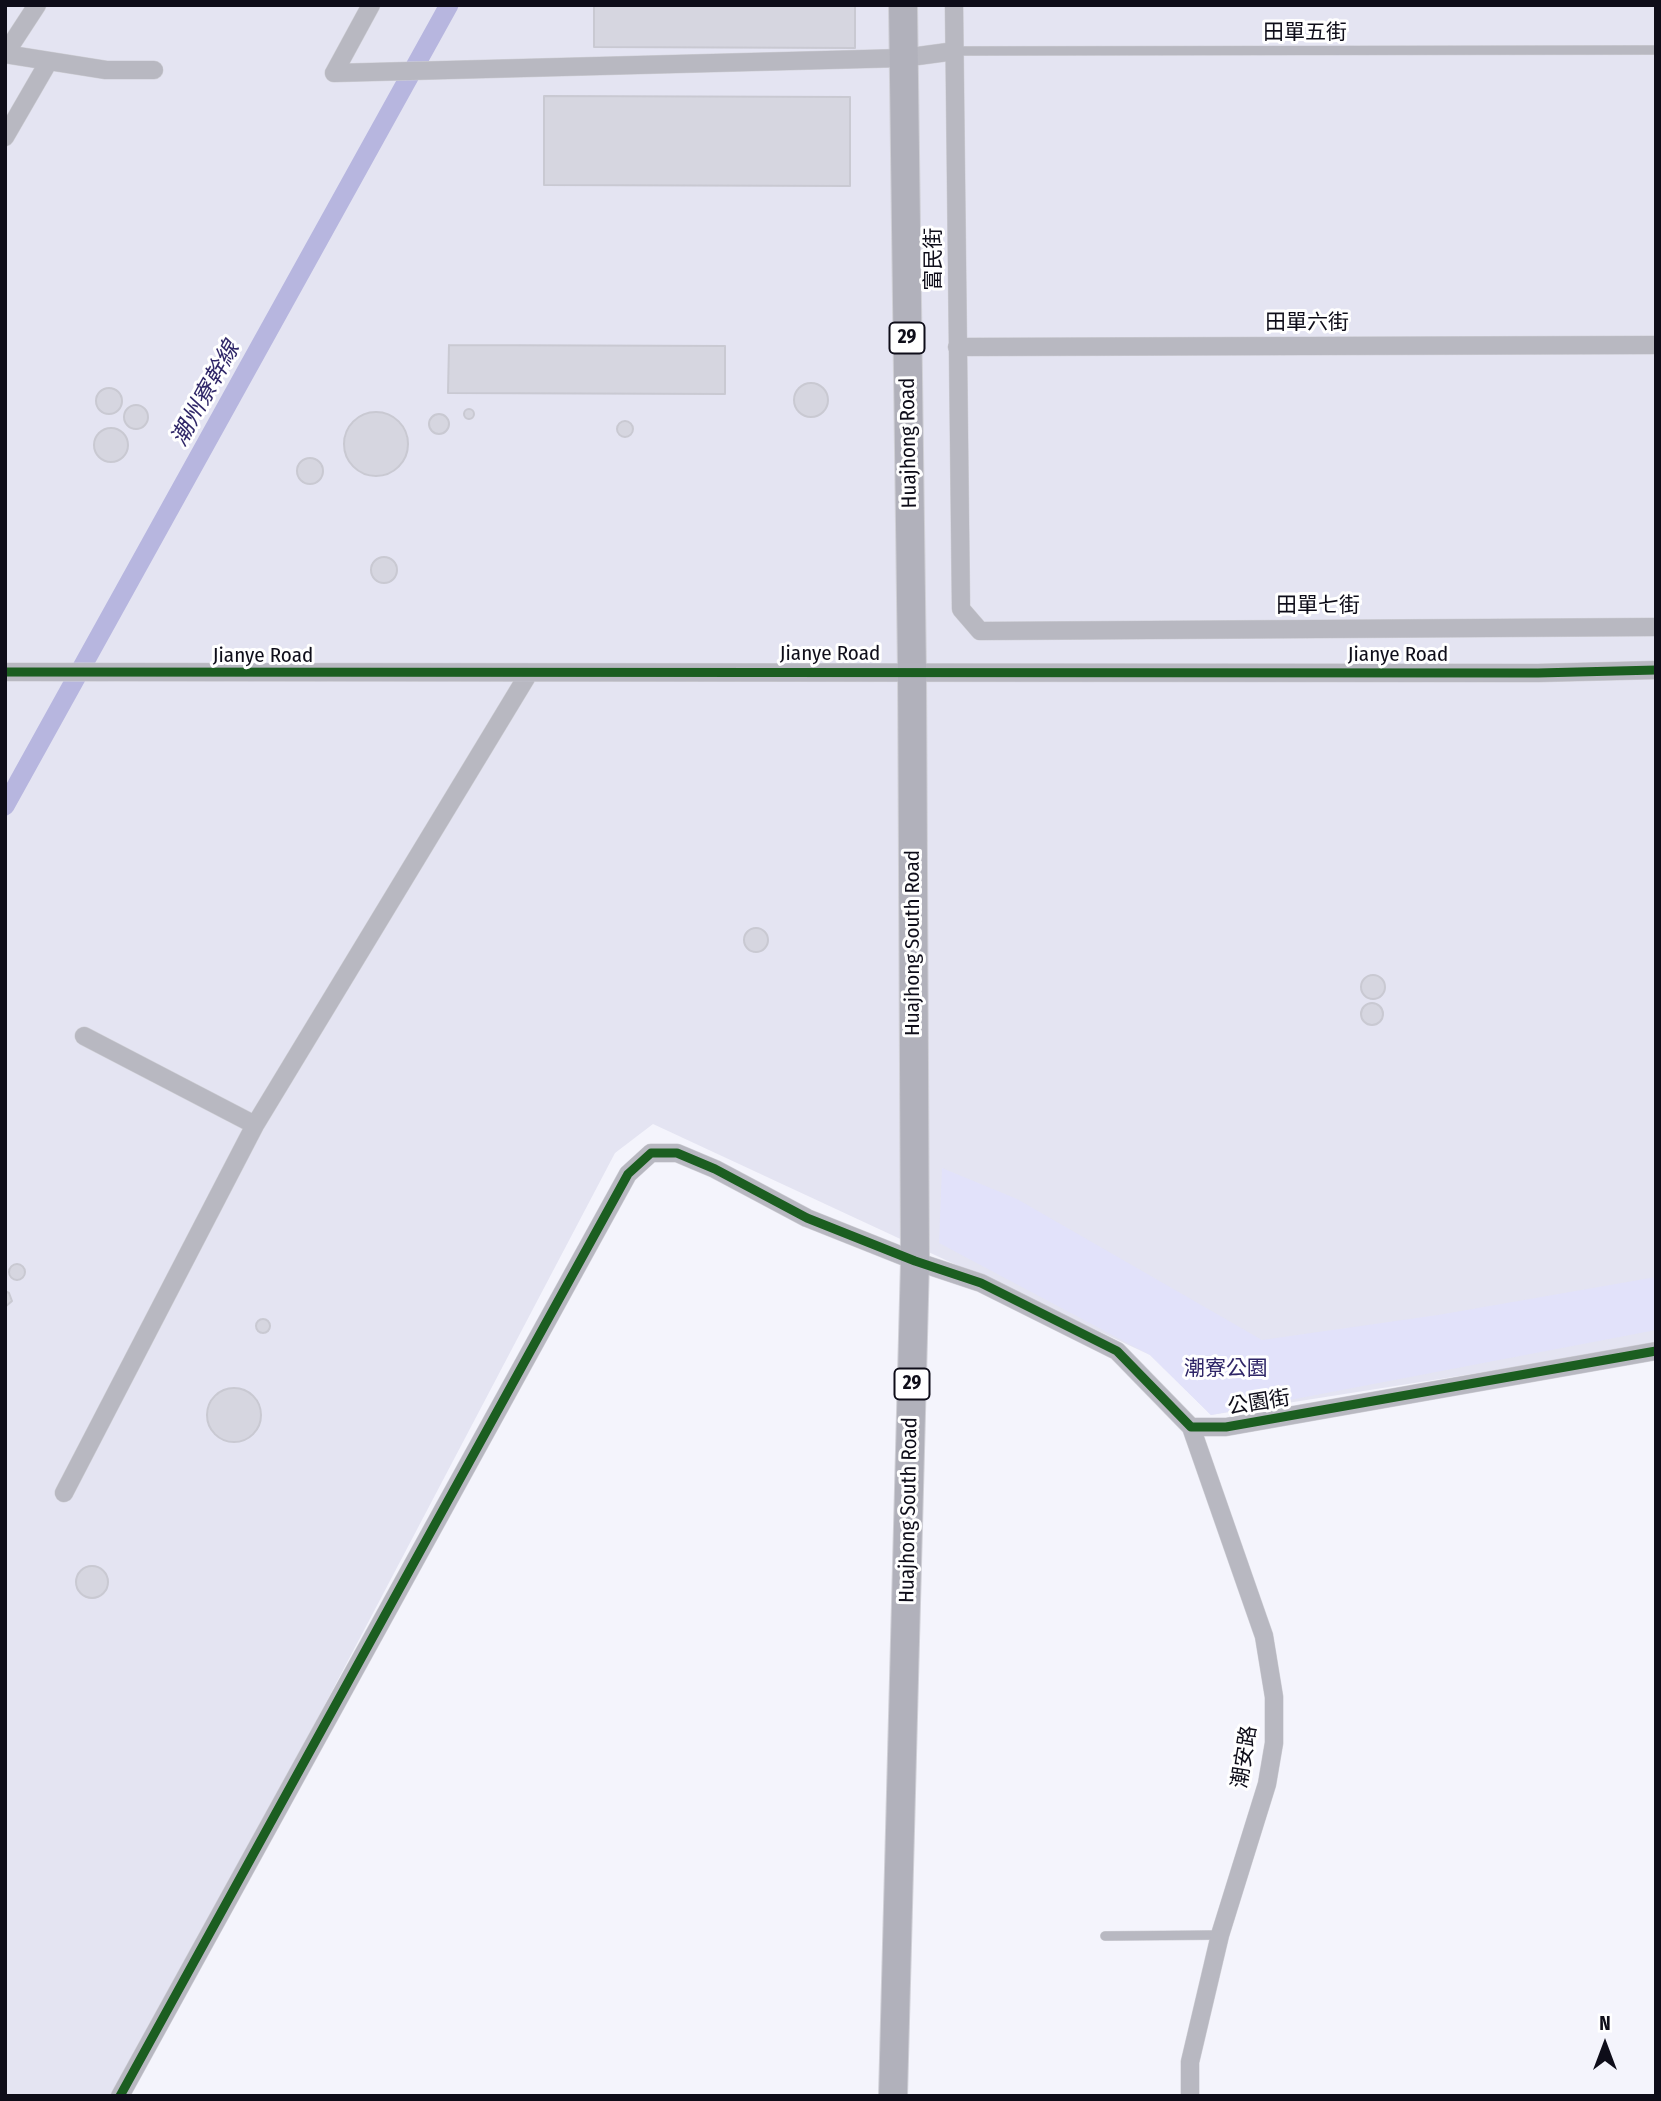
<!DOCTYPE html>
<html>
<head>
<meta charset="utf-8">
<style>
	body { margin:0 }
	#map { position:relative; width:1661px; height:2101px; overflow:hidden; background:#f4f4fc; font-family:"Fira Sans Condensed",sans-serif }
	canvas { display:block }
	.frame { position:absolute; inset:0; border:7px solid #0e0d19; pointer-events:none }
	.north { position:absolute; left:1570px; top:2010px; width:70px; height:70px; -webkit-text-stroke:5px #fff; paint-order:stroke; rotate:0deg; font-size:19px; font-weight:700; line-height:28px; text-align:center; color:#0e0d19 }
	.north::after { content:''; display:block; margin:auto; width:24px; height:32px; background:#0e0d19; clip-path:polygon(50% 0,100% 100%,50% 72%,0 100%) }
</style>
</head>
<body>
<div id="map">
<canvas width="1661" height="2101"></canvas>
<div class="frame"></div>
<div class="north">N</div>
</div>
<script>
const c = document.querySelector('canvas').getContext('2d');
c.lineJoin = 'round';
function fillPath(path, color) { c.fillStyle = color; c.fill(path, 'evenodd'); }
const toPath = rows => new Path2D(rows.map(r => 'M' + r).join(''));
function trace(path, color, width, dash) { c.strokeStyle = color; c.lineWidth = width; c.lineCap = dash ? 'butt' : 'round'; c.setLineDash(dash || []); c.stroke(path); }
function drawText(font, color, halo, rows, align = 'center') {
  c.font = font + ' "Fira Sans Condensed","Noto Sans TC",sans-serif'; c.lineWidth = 6; c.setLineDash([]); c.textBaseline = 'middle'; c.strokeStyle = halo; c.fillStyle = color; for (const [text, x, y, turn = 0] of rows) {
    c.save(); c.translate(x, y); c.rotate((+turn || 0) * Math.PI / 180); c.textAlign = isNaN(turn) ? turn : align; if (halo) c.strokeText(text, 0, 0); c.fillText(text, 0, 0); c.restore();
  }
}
const built = toPath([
	[5,5,1656,5,1656,1345,1211,1415,1150,1355,653,1124,615,1153,119,2096,5,2096]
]);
const green = toPath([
	[942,1168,1017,1199,1262,1340,1438,1315,1656,1277,1656,1330,1211,1415,1150,1355,939,1243]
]);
const canal = toPath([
	[5,806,449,5]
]);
const building = toPath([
	[594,5,855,5,855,48,594,47,594,5],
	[544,96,850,97,850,186,544,185,544,96],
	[449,345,725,346,725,394,448,393,449,345],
	'794 400a17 17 0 1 1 34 0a17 17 0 1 1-34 0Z',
	'96 401a13 13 0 1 1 26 0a13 13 0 1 1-26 0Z',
	'124 417a12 12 0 1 1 24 0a12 12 0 1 1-24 0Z',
	'464 414a5 5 0 1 1 10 0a5 5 0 1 1-10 0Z',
	'344 444a32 32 0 1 1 64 0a32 32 0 1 1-64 0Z',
	'429 424a10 10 0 1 1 20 0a10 10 0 1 1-20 0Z',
	'617 429a8 8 0 1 1 16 0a8 8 0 1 1-16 0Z',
	'94 445a17 17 0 1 1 34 0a17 17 0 1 1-34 0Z',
	'297 471a13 13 0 1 1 26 0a13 13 0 1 1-26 0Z',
	'371 570a13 13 0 1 1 26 0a13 13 0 1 1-26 0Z',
	'744 940a12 12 0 1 1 24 0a12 12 0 1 1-24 0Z',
	'1361 987a12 12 0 1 1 24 0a12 12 0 1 1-24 0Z',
	'1361 1014a11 11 0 1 1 22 0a11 11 0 1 1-22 0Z',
	'9 1272a8 8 0 1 1 16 0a8 8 0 1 1-16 0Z',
	[5,1291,9,1293,12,1301,5,1307,5,1291],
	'256 1326a7 7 0 1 1 14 0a7 7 0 1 1-14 0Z',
	'207 1415a27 27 0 1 1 54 0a27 27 0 1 1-54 0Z',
	'76 1582a16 16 0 1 1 32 0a16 16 0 1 1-32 0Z'
]);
const lane = toPath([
	[955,51,1656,50],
	[1105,1936,1220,1935]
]);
const street = toPath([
	[37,5,5,54,106,70,154,70],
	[954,5,961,609,980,631,1656,627],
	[334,73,903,58,955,51],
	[334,73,371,5],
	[5,137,49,61],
	[957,347,1656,345],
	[5,672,1538,673,1656,670],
	[84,1036,255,1125],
	[64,1493,255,1125,529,673],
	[120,2096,628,1174,651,1153,677,1153,715,1169,807,1218,915,1261,981,1283,1117,1351,1191,1427,1226,1427,1656,1351],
	[1190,2096,1190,2062,1220,1935,1267,1784,1274,1743,1274,1697,1264,1636,1191,1427]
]);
const primary = toPath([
	[893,2096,915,1261,912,672,903,5]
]);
const cycleway = toPath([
	[5,672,1538,673,1656,670],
	[120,2096,628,1174,651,1153,677,1153,715,1169,807,1218,915,1261,981,1283,1117,1351,1191,1427,1226,1427,1656,1351]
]);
const shields = [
	[907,338,35],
	[912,1384,35]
];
const shieldNames = [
	["29",907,338],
	["29",912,1384]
];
const streetNames = [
	["田單五街",1305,33],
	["富民街",934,259,-90],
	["田單六街",1307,323],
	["Huajhong Road",909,443,-91],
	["田單七街",1318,606],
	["Jianye Road",830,654],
	["Jianye Road",1398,655],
	["Jianye Road",263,656],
	["Huajhong South Road",913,943,-90],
	["公園街",1259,1403,-9],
	["Huajhong South Road",909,1510,-89],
	["潮安路",1245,1757,-81]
];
const parkNames = [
	["潮寮公園",1226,1369]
];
const waterNames = [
	["潮州寮幹線",206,394,-61]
];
fillPath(built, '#e4e4f2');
fillPath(green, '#e2e2fa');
trace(canal, '#b7b6df', 19);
fillPath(building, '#d6d6e0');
trace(building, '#c9c9d2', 2);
trace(lane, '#d0d0d7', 10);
trace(street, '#d0d0d7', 19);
trace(primary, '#d0d0d7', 30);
trace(lane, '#b8b8c1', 9);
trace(street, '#b8b8c1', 18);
trace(primary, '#b1b1bb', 28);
trace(cycleway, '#1b5e20', 9);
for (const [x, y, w] of shields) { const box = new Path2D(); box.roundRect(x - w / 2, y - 15.5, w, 31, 5); c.fillStyle = '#fff'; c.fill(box); trace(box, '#0e0d19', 2); }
drawText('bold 19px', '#0e0d19', null, shieldNames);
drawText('21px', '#0e0d19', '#fff', streetNames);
drawText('21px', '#2f2667', '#fff', parkNames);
drawText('italic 23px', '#302768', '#fff', waterNames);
</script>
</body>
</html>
